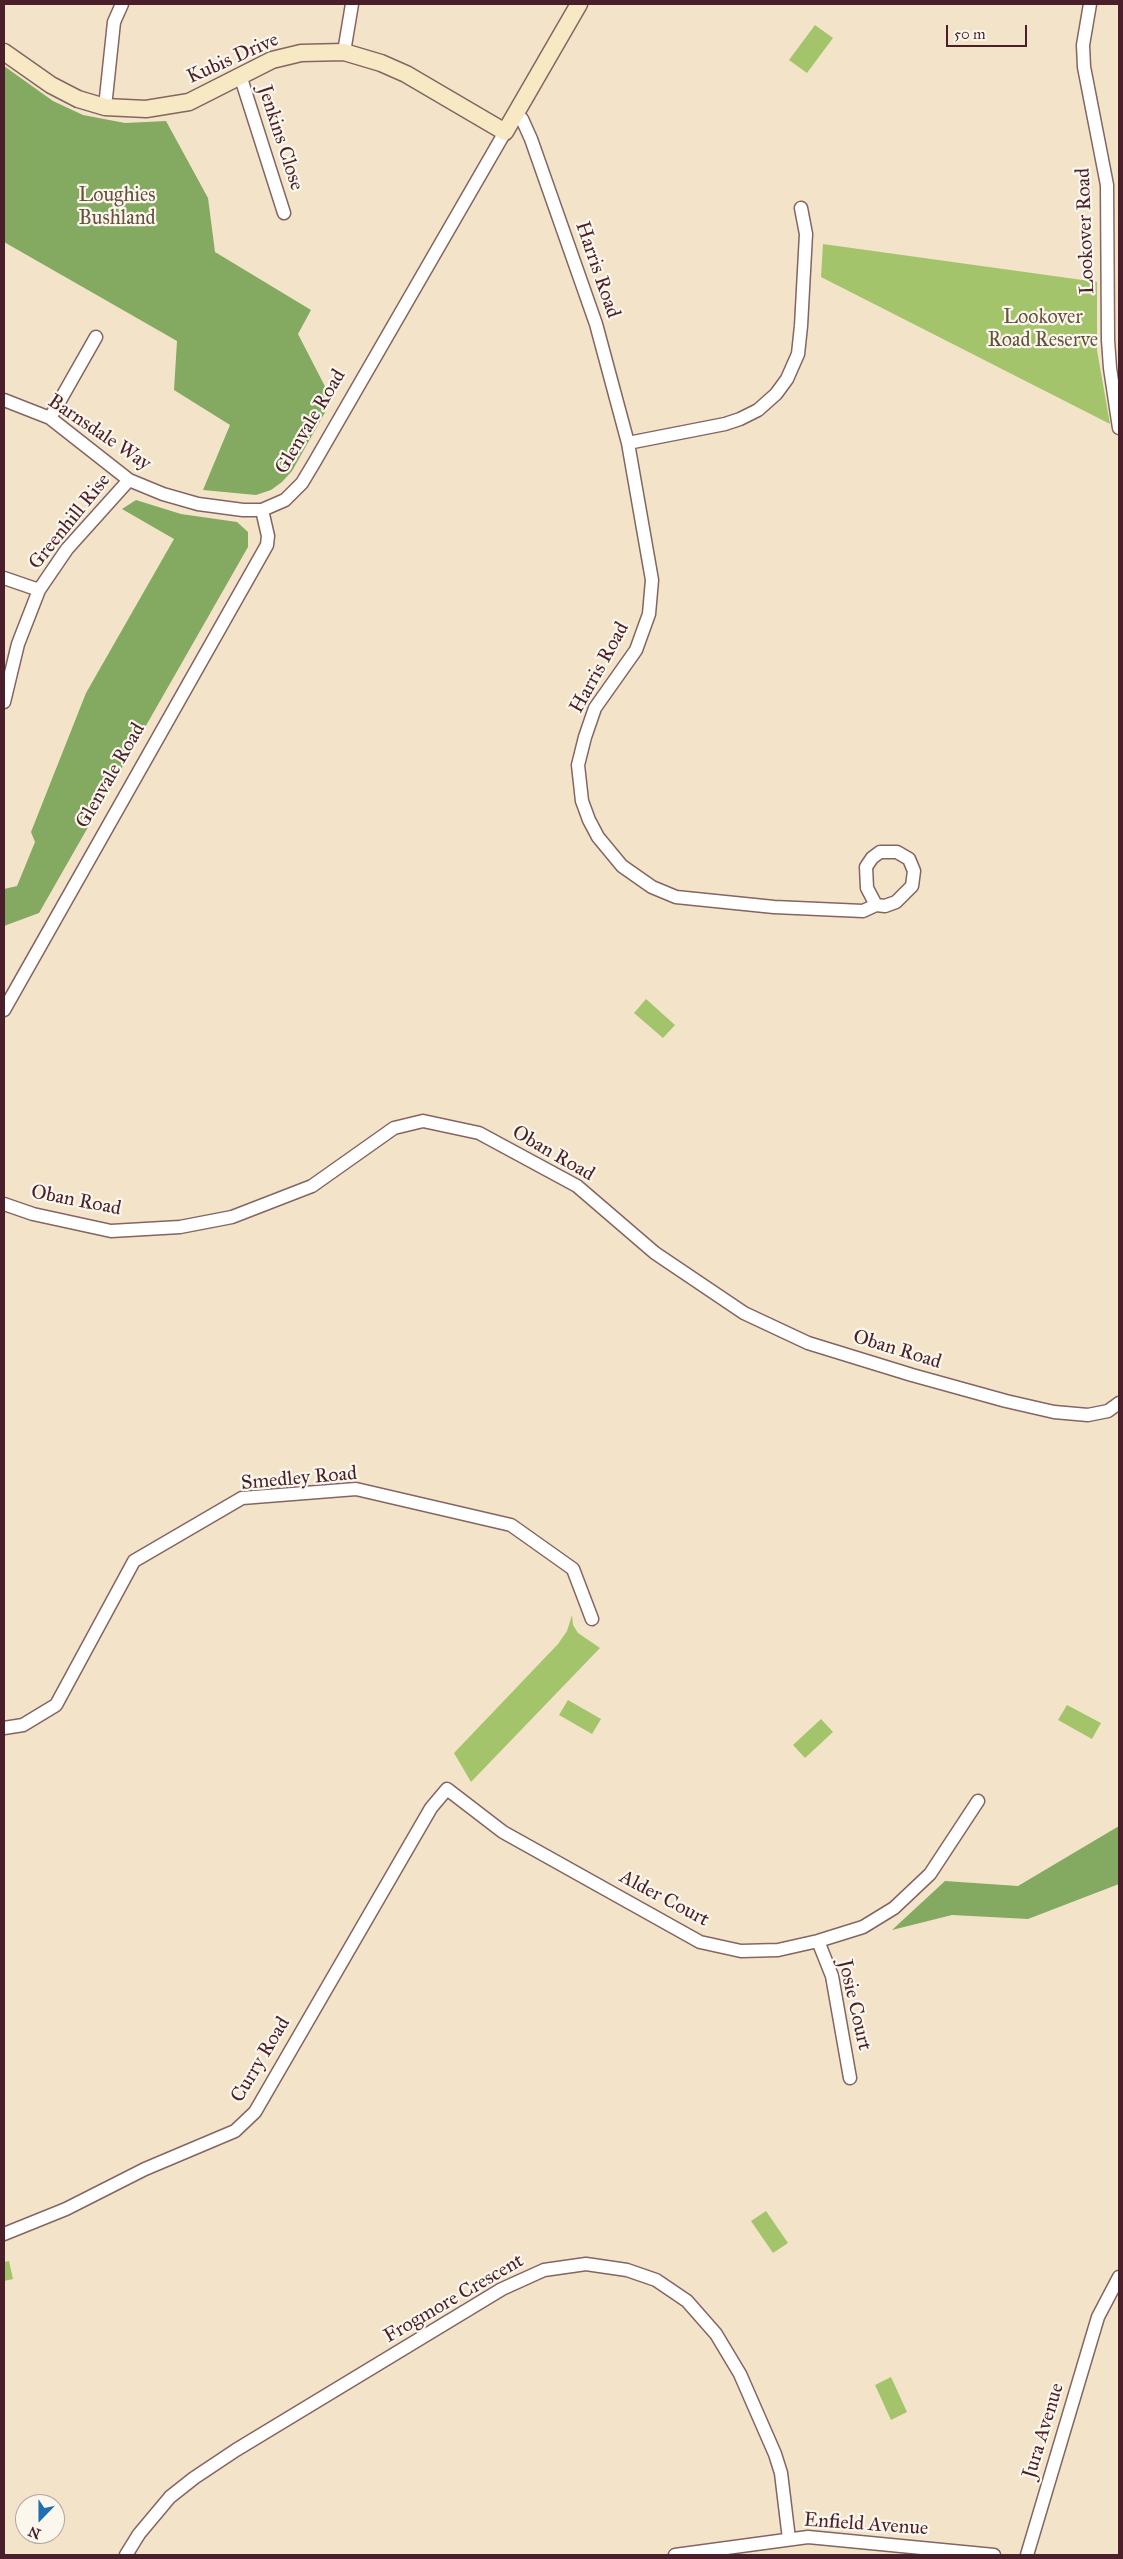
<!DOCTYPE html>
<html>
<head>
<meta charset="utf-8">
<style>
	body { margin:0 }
	#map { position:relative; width:1123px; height:2559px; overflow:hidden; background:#f3e4c9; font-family:"IM FELL Great Primer",serif }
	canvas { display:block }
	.frame { position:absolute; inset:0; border:5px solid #4a1f2b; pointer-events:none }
	.north { position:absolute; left:15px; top:2494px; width:50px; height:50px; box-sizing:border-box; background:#fbf7ec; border:1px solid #b4a19f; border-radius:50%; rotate:202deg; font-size:14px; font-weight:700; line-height:20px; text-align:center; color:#4a1f2b }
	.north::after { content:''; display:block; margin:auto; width:18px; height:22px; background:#1f6fb2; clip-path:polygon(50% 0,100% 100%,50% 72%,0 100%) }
	.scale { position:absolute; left:946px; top:25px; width:81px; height:22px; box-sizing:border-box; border:2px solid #4a1f2b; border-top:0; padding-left:6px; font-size:15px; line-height:18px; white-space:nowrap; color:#4a1f2b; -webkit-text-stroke:4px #fbf7ec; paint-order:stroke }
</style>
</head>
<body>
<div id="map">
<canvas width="1123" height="2559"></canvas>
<div class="frame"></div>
<div class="north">N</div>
<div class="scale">50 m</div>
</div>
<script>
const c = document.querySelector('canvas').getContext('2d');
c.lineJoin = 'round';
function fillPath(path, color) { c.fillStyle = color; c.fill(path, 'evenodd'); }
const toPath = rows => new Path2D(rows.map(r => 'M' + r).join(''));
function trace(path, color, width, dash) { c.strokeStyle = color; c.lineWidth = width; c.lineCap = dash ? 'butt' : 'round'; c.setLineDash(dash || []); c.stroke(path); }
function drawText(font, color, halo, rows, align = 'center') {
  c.font = font + ' "IM FELL Great Primer",serif'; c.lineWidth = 4.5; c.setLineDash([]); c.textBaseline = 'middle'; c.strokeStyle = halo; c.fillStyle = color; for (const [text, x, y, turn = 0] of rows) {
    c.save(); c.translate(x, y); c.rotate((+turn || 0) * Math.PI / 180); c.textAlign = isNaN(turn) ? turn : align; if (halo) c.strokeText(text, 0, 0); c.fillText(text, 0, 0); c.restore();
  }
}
const green = toPath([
	[815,25,833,38,807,73,789,60],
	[823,244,1097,282,1097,350,1110,424,821,277],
	[646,999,675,1025,663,1038,634,1013],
	[572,1615,573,1625,578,1633,600,1648,471,1782,454,1753,558,1644,567,1631],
	[568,1700,601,1719,592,1734,559,1715],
	[1067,1705,1101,1723,1092,1739,1058,1720],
	[821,1719,833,1732,805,1758,793,1745],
	[766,2211,788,2243,773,2253,751,2221],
	[9,2261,13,2279,4,2281,4,2262],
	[891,2377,907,2412,891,2420,875,2385]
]);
const forest = toPath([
	[4,66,53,101,83,115,125,123,166,121,208,198,215,252,311,310,298,334,332,400,292,471,282,482,271,490,256,495,203,490,230,425,174,390,177,341,4,242],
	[136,500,181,514,237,522,248,532,248,547,39,913,4,926,4,889,17,886,35,842,31,832,86,693,174,539,122,509],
	[1119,1826,1119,1884,1028,1919,952,1915,892,1930,945,1881,1018,1886]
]);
const street = toPath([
	[1090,4,1083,45,1084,67,1107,185,1108,340,1110,368,1119,428],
	[344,52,352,4],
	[240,75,284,213],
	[105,107,114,22,122,4],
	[515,115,522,119,531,139,596,324,628,443,652,580,649,614,636,650,595,708,585,737,578,765,582,801,589,820,598,837,622,866,652,887,676,897,774,907,863,911,876,905,885,906,896,902,912,886,914,871,909,859,897,852,880,852,872,858,866,867,867,888,876,905],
	[4,400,50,418,129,480,163,494,198,504,243,510,262,510,285,500,302,483,314,463,505,132],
	[50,418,96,337],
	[628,443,725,424,740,419,758,410,776,394,787,379,798,354,801,326,806,234,801,208],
	[4,578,39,590],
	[4,702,18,644,39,590,67,549,129,480],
	[4,1010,267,545,268,536,262,510],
	[4,1204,33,1214,111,1231,180,1227,232,1217,312,1186,394,1128,423,1121,479,1133,577,1186,655,1253,744,1313,808,1343,912,1375,1006,1401,1054,1412,1088,1415,1108,1411,1119,1403],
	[4,1728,23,1725,56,1705,134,1561,242,1498,356,1489,511,1525,573,1569,592,1619],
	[818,1941,832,1976,850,2078],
	[4,2234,66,2209,145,2169,235,2131,255,2112,431,1808,447,1789,503,1832,700,1942,741,1951,778,1950,818,1941,863,1927,894,1908,930,1874,978,1801],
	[126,2555,139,2534,170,2497,194,2478,236,2450,502,2289,544,2270,586,2264,627,2270,656,2280,687,2301,716,2334,740,2374,775,2454,781,2473,789,2539],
	[675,2555,808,2537,994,2555],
	[1027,2555,1098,2317,1119,2277]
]);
const secondary = toPath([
	[4,52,51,85,78,99,105,107,146,109,189,102,272,60,301,53,344,52,381,63,406,74,505,132,579,4]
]);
const streetNames = [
	["Kubis Drive",233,59,-24],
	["Jenkins Close",280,138,72],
	["Lookover Road",1086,231,-92],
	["Harris Road",597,270,71],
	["Glenvale Road",311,422,-59],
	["Barnsdale Way",99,433,34],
	["Greenhill Rise",70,522,-51],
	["Harris Road",600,668,-61],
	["Glenvale Road",111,776,-60],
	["Oban Road",553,1154,30],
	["Oban Road",76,1201,11],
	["Oban Road",897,1350,17],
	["Smedley Road",299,1479,-5],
	["Alder Court",664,1899,28],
	["Josie Court",854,2005,77],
	["Curry Road",261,2060,-59],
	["Frogmore Crescent",454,2299,-30],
	["Jura Avenue",1044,2431,-73],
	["Enfield Avenue",866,2525,4]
];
const parkNames = [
	["Loughies",117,196],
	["Bushland",117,219],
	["Lookover",1043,318],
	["Road Reserve",1043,341]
];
fillPath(green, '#a4c46c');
fillPath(forest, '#83aa60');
trace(street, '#856462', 15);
trace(secondary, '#856462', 19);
trace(street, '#fff', 12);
trace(secondary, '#f6e9c3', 16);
drawText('20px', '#4a1f2b', '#fbf7ec', streetNames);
drawText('20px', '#65513e', '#fbf7ec', parkNames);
</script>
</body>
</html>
